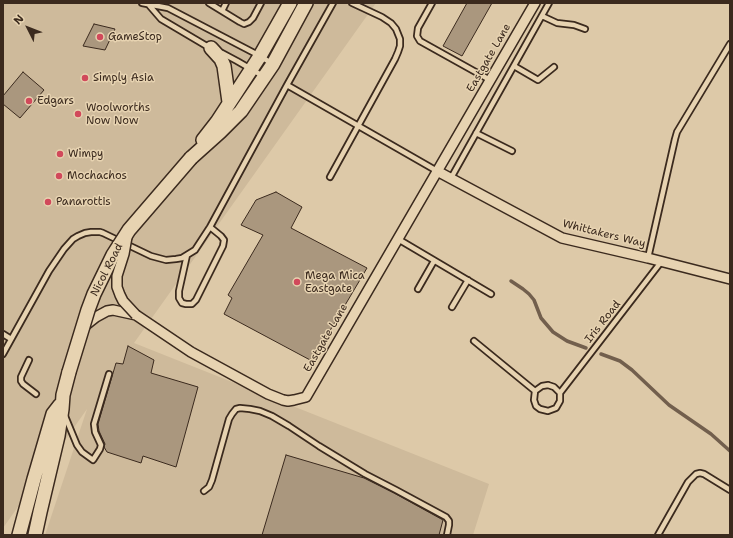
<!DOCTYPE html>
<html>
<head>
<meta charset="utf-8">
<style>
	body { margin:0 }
	#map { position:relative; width:733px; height:538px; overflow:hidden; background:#ddc9a8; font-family:"Shantell Sans",sans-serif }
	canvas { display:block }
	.frame { position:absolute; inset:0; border:4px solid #3b2a1e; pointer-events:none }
	.north { position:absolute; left:8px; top:8px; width:40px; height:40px; -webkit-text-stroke:3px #e7d3b1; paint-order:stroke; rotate:312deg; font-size:11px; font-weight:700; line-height:16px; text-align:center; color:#3b2a1e }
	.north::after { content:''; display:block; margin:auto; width:14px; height:18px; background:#3b2a1e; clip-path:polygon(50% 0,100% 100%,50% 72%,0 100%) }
</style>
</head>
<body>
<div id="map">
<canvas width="733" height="538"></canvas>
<div class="frame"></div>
<div class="north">N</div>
</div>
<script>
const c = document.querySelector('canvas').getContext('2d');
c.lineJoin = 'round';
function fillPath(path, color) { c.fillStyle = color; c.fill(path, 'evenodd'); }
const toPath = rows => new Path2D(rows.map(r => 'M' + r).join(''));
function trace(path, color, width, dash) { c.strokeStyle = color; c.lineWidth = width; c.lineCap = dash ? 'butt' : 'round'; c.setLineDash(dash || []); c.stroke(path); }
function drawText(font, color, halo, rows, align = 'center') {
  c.font = font + ' "Shantell Sans",sans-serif'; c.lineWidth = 3; c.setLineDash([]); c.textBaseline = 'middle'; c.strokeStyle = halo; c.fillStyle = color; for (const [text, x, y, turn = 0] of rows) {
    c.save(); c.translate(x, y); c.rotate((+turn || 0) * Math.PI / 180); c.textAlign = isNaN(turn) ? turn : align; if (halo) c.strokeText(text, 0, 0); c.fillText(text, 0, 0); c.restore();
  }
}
const built = toPath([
	[3,3,376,3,134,343,489,484,473,535,45,535,87,409,3,528]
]);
const stream = toPath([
	[511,281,523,289,529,294,534,300,541,318,553,332,567,341,586,348],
	[601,354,620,361,632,370,669,405,711,434,730,451]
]);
const building = toPath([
	[467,3,492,3,462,56,443,46,467,3],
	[94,24,115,29,105,50,83,46,94,24],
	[23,72,44,90,20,118,3,104,3,96,23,72],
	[276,192,302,207,291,228,367,268,312,361,224,314,232,298,228,295,263,235,241,225,256,200,276,192],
	[128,346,154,360,151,373,198,387,176,467,143,456,141,463,107,452,104,447,105,444,99,431,98,424,116,363,123,364,128,346],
	[286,455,364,478,394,493,443,520,439,535,262,535,286,455]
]);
const service = toPath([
	[142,3,168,8,260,56,271,63],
	[209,3,240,22,244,24,249,22,253,18,261,3],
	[432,3,418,28,417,36,420,41,490,80],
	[148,4,161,19,210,48],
	[222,11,226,3],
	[542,16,557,23,574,25,585,29],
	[222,53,237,61,263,76],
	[514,66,538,80,554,67],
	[287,85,437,171],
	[476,133,512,151],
	[330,177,395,59,398,52,400,46,400,39,396,29,391,23,382,17,352,3],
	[451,178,549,3],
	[398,239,491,294],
	[187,255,179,291,179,298,182,303,186,304,192,304,196,300,223,246,224,240,221,236,210,227],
	[648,258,675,139,677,132,730,44],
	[418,289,434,261],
	[452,307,468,280],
	[3,334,11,339],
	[474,341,535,391],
	[3,354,49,271,64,249,73,239,78,236,85,233,91,232,100,232,103,233,151,256,166,260,176,259,182,258,195,250,210,227,287,85,333,3],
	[29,360,21,377,21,381,23,384,36,394],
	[548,385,554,387,560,393,560,401,556,408,548,411,540,409,536,406,534,400,535,391,542,386,548,385],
	[560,393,661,262],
	[65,416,77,445,82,452,93,460,100,449,101,445,95,432,94,424,109,374],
	[204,491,209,487,212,480,229,419,232,414,236,409,240,408,250,409,260,411,272,416,289,426,319,446,365,474,396,490,446,517,449,521,449,525,447,535],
	[658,535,688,482,696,474,700,473,704,474,730,490]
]);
const minor = toPath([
	[437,171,562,238,648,258,730,279],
	[82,328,96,317,107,311,113,310,136,315,191,352,268,394,283,400,288,401,294,400,306,397,535,3]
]);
const secondary = toPath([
	[211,48,221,59,224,66,229,102],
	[203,140,217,122,260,56,290,3],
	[191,158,220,132,241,111,273,64,306,3],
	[19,535,34,479,53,414,60,405],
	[35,535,40,512,58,436,62,409,63,395,69,372]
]);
const minorBridge = toPath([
	[127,237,124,254,117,276,117,287,120,295,123,301,136,315]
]);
const secondaryBridge = toPath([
	[69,372,88,310,94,294,113,255,129,230,191,158]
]);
const markers = [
	[100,37,4,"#d1495b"],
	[85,78,4,"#d1495b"],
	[29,101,4,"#d1495b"],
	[78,114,4,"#d1495b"],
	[60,154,4,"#d1495b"],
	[59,176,4,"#d1495b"],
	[48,202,4,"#d1495b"],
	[297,282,4,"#d1495b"]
];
const poiNames = [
	["GameStop",108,37],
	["Simply Asia",93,78],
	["Edgars",37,101],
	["Woolworths",86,108],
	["Now Now",86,121],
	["Wimpy",68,154],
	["Mochachos",67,176],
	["Panarottis",56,202],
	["Mega Mica",305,276],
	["Eastgate",305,289]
];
const streetNames = [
	["Eastgate Lane",489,58,-60],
	["Whittakers Way",604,234,14],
	["Nicol Road",107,270,-63],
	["Iris Road",603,322,-52],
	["Eastgate Lane",326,338,-60]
];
fillPath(built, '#ceba9b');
trace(stream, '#725f4d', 3.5);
fillPath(building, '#aa977e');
trace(building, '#3b2a1e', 1);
trace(service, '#3b2a1e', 8);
trace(minor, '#3b2a1e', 12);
trace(secondary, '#3b2a1e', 16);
trace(service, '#e7d3b1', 4.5);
trace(minor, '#e7d3b1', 9);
trace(secondary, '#e7d3b1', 13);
trace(minorBridge, '#3b2a1e', 12, []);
trace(secondaryBridge, '#3b2a1e', 16, []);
trace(minorBridge, '#e7d3b1', 9);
trace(secondaryBridge, '#e7d3b1', 13);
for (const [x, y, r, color] of markers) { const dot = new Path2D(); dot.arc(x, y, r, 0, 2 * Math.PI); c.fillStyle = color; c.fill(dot); trace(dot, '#e7d3b1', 1.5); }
drawText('11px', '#3b2a1e', '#e7d3b1', poiNames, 'left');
drawText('11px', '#3b2a1e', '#e7d3b1', streetNames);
</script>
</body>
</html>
